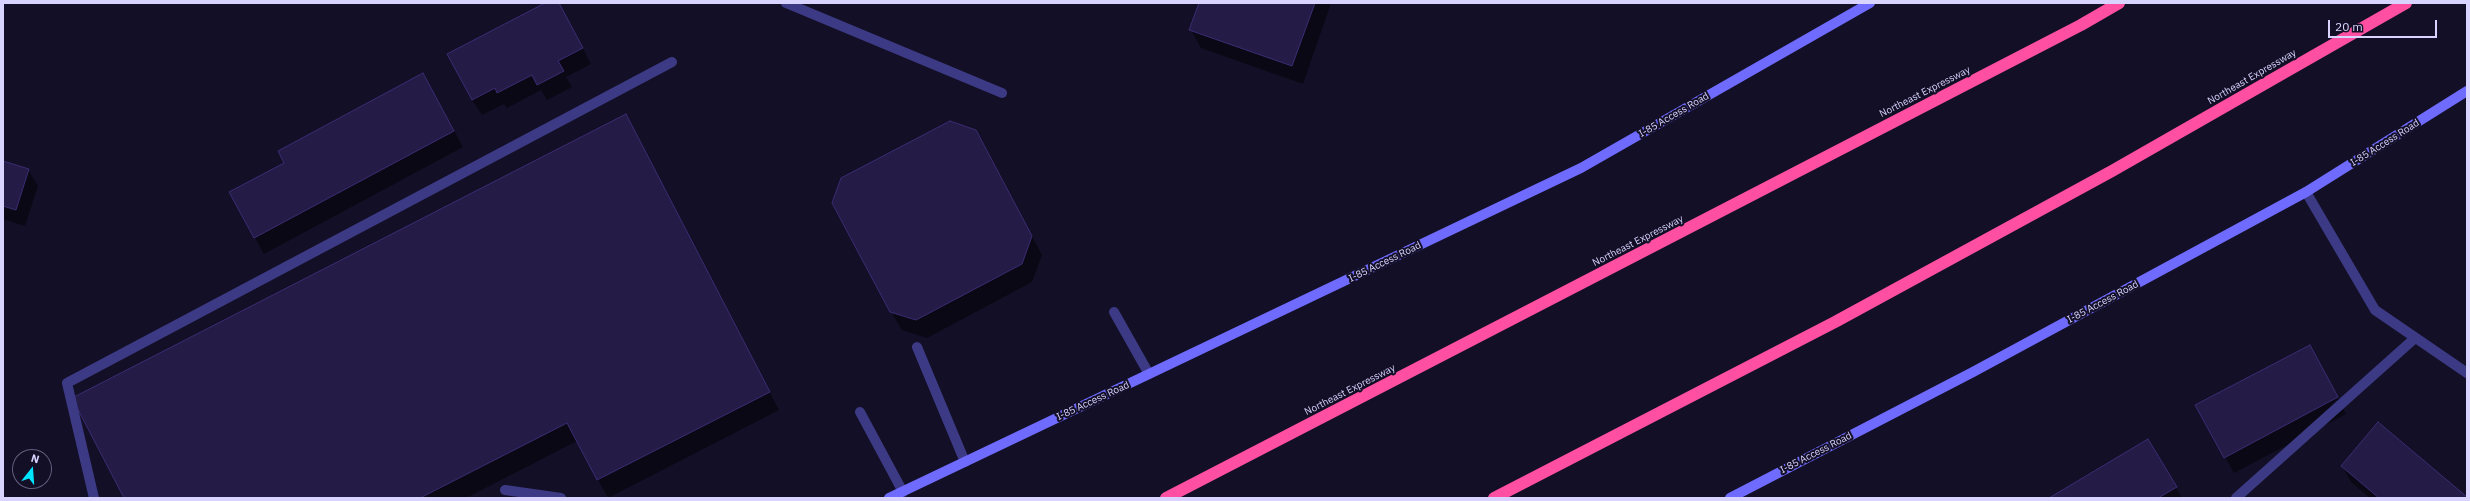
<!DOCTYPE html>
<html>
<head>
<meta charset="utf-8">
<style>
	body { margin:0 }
	#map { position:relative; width:2470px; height:501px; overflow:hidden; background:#130f26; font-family:"IBM Plex Sans",sans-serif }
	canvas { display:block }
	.frame { position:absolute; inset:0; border:4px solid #d9d4ff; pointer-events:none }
	.north { position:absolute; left:12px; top:449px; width:40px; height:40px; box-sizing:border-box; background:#130f26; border:1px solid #625e7d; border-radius:50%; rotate:17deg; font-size:11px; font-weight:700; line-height:16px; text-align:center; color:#d9d4ff }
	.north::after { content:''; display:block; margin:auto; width:14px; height:18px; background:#00e5ff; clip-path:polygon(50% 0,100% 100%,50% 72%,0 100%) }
	.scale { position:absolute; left:2328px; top:20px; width:109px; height:18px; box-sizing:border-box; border:2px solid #d9d4ff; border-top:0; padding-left:5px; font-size:12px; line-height:14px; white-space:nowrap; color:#d9d4ff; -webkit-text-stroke:3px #130f26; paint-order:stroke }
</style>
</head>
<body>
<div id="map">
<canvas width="2470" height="501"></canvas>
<div class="frame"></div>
<div class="north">N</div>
<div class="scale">20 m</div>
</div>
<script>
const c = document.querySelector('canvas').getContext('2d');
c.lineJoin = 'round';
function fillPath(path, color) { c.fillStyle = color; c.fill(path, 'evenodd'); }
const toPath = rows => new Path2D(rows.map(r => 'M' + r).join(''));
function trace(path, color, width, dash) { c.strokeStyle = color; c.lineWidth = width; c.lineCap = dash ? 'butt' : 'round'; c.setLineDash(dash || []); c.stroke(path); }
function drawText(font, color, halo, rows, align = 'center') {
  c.font = font + ' "IBM Plex Sans",sans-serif'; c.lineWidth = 4; c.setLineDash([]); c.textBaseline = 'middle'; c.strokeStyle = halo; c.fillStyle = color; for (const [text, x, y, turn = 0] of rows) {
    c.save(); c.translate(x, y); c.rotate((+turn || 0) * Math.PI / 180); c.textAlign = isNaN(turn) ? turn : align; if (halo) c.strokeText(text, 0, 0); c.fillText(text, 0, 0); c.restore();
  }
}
const shadow = toPath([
	[547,3,559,3,591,64,566,77,572,87,547,100,541,90,507,108,504,104,482,115,472,100],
	[1200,3,1331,3,1303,84,1201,48,1191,30],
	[432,90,463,147,264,254,230,193],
	[636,133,779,410,608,498,577,441,466,498,125,498],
	[986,150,1042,255,1032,282,927,338,902,330,891,312],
	[3,162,28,170,38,186,25,226,3,219],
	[2319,362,2346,414,2234,473,2225,457],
	[2148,440,2182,498,2051,498],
	[2342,466,2467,498,2370,498,2351,482]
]);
const building = toPath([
	[545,3,559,3,583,48,558,61,564,71,537,85,532,75,497,93,495,88,472,100,447,54,545,3],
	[1199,3,1315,3,1292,66,1189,30,1199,3],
	[423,73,454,131,254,238,229,192,284,163,278,151,423,73],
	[626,114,770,392,597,480,567,423,420,498,124,498,72,398,626,114],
	[950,121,976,130,1032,236,1022,264,916,320,890,312,832,203,841,178,950,121],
	[3,161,29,169,16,210,3,206,3,161],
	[2310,345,2338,397,2224,458,2195,405,2310,345],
	[2378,422,2467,497,2467,498,2379,498,2341,466,2378,422],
	[2148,439,2177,487,2158,498,2049,498,2148,439]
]);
const service = toPath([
	[786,3,1002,93],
	[1114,312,1149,374],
	[917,347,965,462],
	[860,412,903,492],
	[505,490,561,498],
	[94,498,67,383,672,62]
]);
const minor = toPath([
	[2306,192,2375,310,2467,373],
	[2236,498,2415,338]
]);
const secondary = toPath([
	[889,498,1581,168,1870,3],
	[1730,498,1973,372,2306,192,2467,91]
]);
const motorway = toPath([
	[1166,498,2081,25,2119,3],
	[1494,498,1835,322,2112,171,2406,3]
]);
const streetNames = [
	["Northeast Expressway",2252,77,-30],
	["Northeast Expressway",1925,92,-27],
	["I-85 Access Road",1674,115,-30],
	["I-85 Access Road",2385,143,-32],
	["Northeast Expressway",1638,241,-27],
	["I-85 Access Road",1385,262,-26],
	["I-85 Access Road",2103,302,-28],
	["Northeast Expressway",1350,390,-27],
	["I-85 Access Road",1093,401,-25],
	["I-85 Access Road",1816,453,-27]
];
fillPath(shadow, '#0007');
fillPath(building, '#241b47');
trace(building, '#3b2d73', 1);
trace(service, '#3d3a85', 10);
trace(minor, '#3d3a85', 10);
trace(secondary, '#6f6bff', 10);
trace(motorway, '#ff4fa3', 12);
drawText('10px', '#d9d4ff', '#130f26', streetNames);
</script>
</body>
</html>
